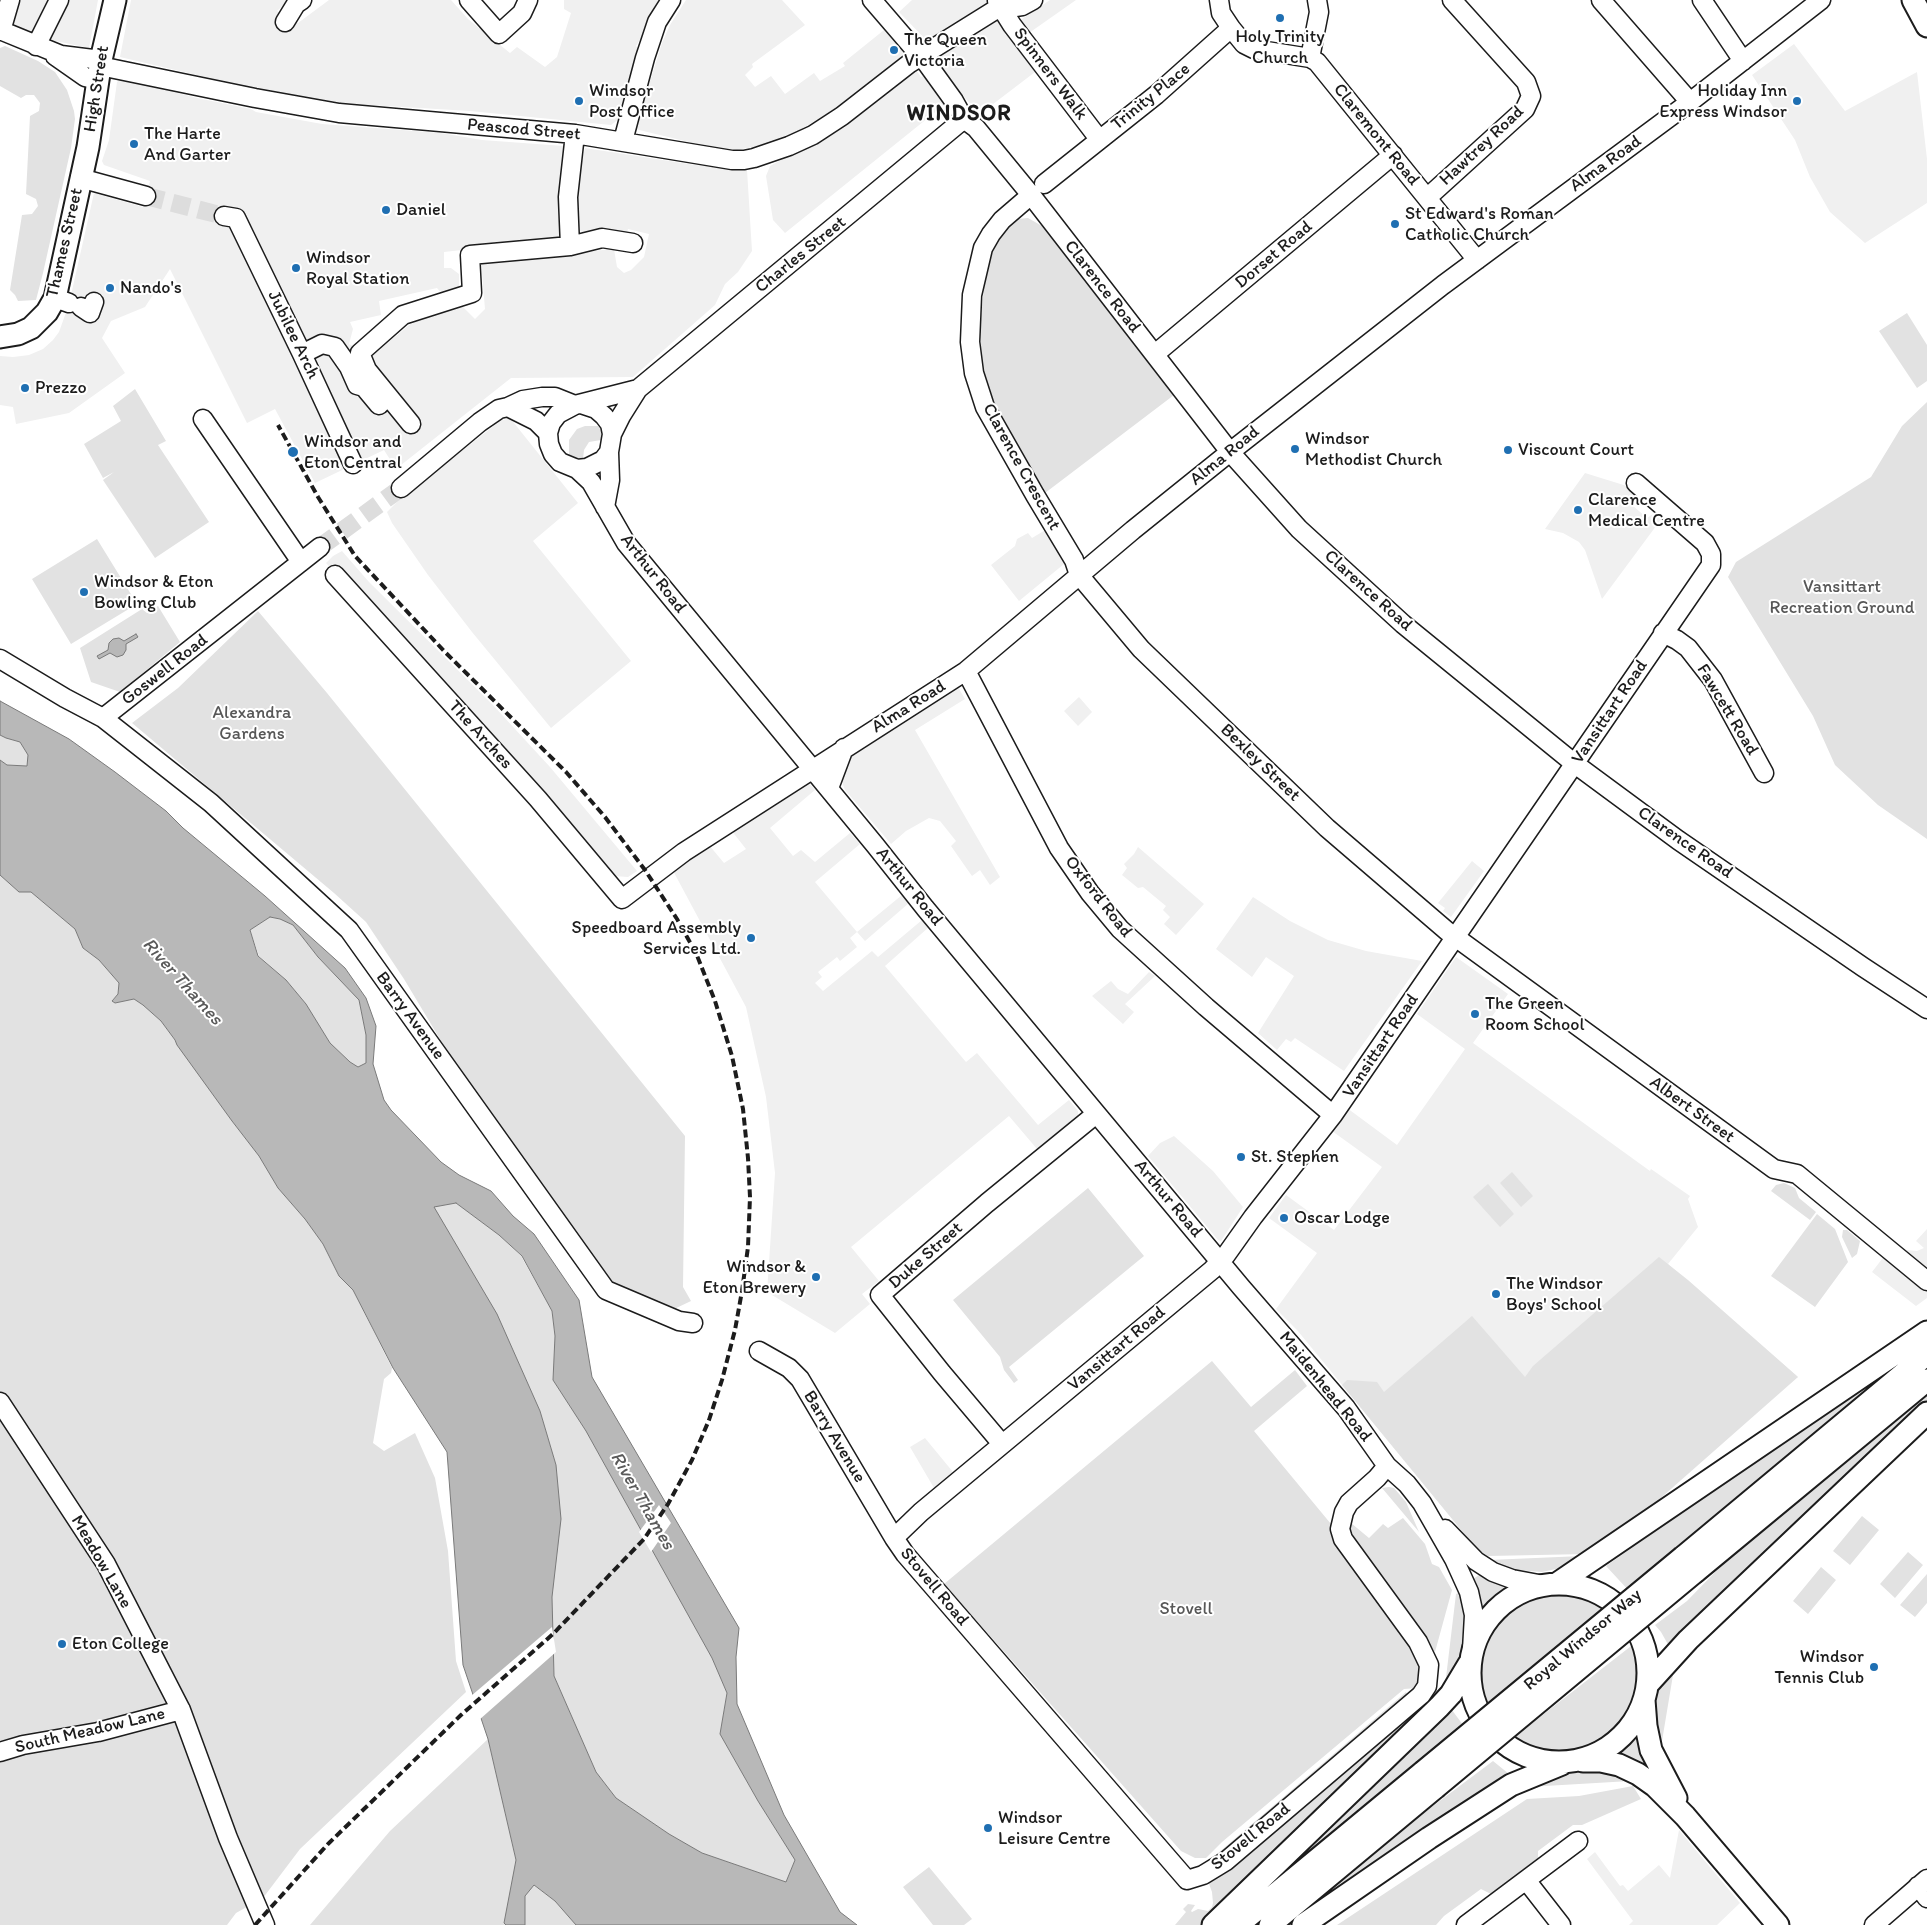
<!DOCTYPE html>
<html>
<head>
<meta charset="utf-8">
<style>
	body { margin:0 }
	canvas { display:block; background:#fff }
</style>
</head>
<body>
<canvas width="1927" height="1925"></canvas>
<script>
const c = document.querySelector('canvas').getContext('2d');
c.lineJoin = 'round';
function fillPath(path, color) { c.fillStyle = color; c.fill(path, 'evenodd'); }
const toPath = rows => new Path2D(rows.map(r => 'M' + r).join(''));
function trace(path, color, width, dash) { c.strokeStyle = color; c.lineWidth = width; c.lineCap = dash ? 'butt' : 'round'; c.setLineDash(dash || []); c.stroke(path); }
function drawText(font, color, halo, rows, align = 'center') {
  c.font = font + ' Itim,sans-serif'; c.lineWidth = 4; c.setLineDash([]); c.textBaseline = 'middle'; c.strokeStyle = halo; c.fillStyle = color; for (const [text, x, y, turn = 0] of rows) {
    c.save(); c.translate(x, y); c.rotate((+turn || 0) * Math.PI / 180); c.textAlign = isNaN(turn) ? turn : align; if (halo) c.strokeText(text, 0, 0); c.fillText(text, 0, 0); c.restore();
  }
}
const built = toPath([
	[0,0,98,0,89,48,46,39,0,19],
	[131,0,289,0,277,11,298,23,329,0,451,0,468,19,510,53,517,47,545,67,557,57,571,13,564,9,564,0,664,0,636,46,638,49,635,55,637,56,619,119,611,125,470,111,336,103,263,89,252,88,120,57],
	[686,0,782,0,805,25,752,64,753,67,745,75,755,87,771,76,785,94,814,73,820,81,845,66,843,63,884,30,905,55,905,58,827,115,795,132,795,134,768,144,737,150,693,143,635,129,662,43,670,25],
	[912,0,991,0,993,2,928,42,899,12],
	[1050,0,1076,0,1029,33,1019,21],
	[999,16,1039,69,980,114,950,82,934,53],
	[1794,44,1845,111,1917,72,1927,159,1927,203,1865,243,1830,212,1810,177,1795,140,1752,75],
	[916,70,921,77,923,76,944,105,785,233,773,220,766,176,770,166,814,142,883,95],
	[122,78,197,98,251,109,256,112,322,124,441,133,482,140,564,146,563,166,566,235,560,239,444,252,444,268,451,268,459,274,459,286,452,293,442,294,437,288,379,301,381,315,350,322,353,329,349,344,372,356,420,316,454,304,462,306,475,319,485,309,481,261,614,249,617,267,624,273,631,270,644,257,649,234,628,229,627,233,582,232,579,230,575,194,585,148,695,165,747,170,752,251,738,272,725,284,715,305,633,377,511,378,396,469,384,450,315,483,275,409,247,423,170,269,145,307,111,321,102,338,125,373,69,413,16,424,13,407,0,405,0,356,13,357,29,355,43,349,53,340,59,332,69,304,94,193,143,207,150,181,104,165,102,161,109,140,117,82],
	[510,418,578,503,533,541,631,661,551,728,472,632,428,575,392,523,387,512,397,502,500,421],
	[1585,473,1630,487,1635,498,1632,505,1647,518,1653,514,1662,518,1602,599,1585,550,1579,542,1563,533,1545,529],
	[1047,529,1066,561,1064,564,1019,601,991,565,1015,546,1017,539,1028,533,1032,538],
	[342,551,369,582,492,704,550,767,637,871,628,877,614,876,471,714,326,563,333,556],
	[958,687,965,699,915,730,1000,877,990,885,980,870,972,876,967,869,951,846,956,841,940,821,929,818,906,831,891,844,845,790,841,779,847,758],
	[1079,697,1092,712,1078,726,1064,711],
	[808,782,815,790,770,828,793,856,801,850,815,862,850,833,860,844,815,882,857,932,902,895,909,903,865,941,857,932,850,938,857,947,840,961,837,957,818,972,822,977,815,983,823,991,872,951,878,957,922,920,929,927,885,966,966,1062,977,1053,1038,1125,1069,1100,1078,1111,1078,1115,1037,1149,1009,1116,851,1247,879,1281,862,1294,870,1304,835,1333,767,1292,775,1173,766,1097,746,1007,671,867,709,845,724,863,746,849,731,830],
	[1138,847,1204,904,1176,935,1164,924,1170,917,1163,910,1166,906,1143,887,1138,888,1122,875,1127,868,1124,864,1134,854],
	[1472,861,1484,871,1451,917,1443,911,1445,908,1438,903],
	[1253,897,1290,921,1328,940,1366,951,1422,961,1344,1071,1295,1038,1291,1042,1286,1039,1277,1050,1258,1033,1294,976,1266,957,1252,977,1216,949],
	[1456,957,1508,994,1473,1043,1650,1171,1651,1169,1690,1196,1688,1199,1698,1227,1668,1264,1798,1377,1488,1556,1476,1548,1297,1330,1276,1309,1317,1253,1269,1218,1286,1195,1334,1230,1382,1167,1332,1131,1347,1108,1397,1145,1465,1049,1417,1014],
	[1149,972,1155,976,1125,1004,1134,1012,1123,1024,1092,996,1111,981,1118,989,1128,994],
	[1174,1136,1213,1171,1243,1207,1221,1241,1218,1240,1148,1156,1160,1143],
	[1927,1229,1927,1273,1906,1250,1917,1251,1924,1248,1916,1241],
	[1885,1255,1927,1287,1927,1298,1916,1306,1872,1272],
	[925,1438,953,1472,934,1488,910,1447],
	[1679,1830,1740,1903,1717,1925,1629,1925,1633,1921,1587,1859,1595,1852,1620,1886,1623,1885,1628,1891,1659,1865,1670,1878]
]);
const green = toPath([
	[5,46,38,61,55,72,67,90,74,111,75,119,71,148,43,273,36,300,18,301,15,295,10,290,22,215,32,214,38,206,36,199,26,194,30,116,39,111,40,103,34,95,26,95,21,98,0,86,0,48],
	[1028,218,1042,226,1174,395,1045,493,1004,423,989,391,982,363,980,325,984,288,992,254,1001,235,1008,226,1017,219],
	[1907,313,1927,345,1927,381,1917,388,1879,331],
	[135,389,166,441,158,445,209,522,155,558,103,480,114,472,103,478,84,444,121,421,113,406],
	[1927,402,1927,839,1878,805,1835,765,1813,716,1728,577,1736,562,1871,477,1902,426],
	[585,426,598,426,601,430,601,440,589,442,584,450,583,459,574,459,569,456,569,440,577,429],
	[97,539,137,604,71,644,32,579],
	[158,606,180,642,120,692,91,682,80,648,142,609,147,613],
	[258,611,327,693,685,1136,683,1287,691,1301,670,1311,611,1283,483,1111,404,979,366,922,334,893,132,723,178,688],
	[0,735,6,738,20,742,28,755,28,766,7,765,0,760],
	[0,875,19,892,31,892,75,929,83,948,99,960,119,983,118,994,112,1000,115,1003,134,999,143,1005,161,1021,232,1121,259,1156,278,1188,305,1219,323,1244,339,1276,353,1290,392,1368,391,1373,384,1379,373,1443,384,1451,415,1433,435,1478,448,1551,456,1661,466,1692,300,1849,263,1898,236,1913,227,1925,0,1925],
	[270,917,280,919,293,925,318,957,359,999,366,1035,367,1063,358,1067,350,1062,330,1043,306,1004,286,980,259,956,250,930],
	[1512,1172,1533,1196,1521,1207,1500,1183],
	[1784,1183,1795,1188,1799,1198,1816,1212,1810,1220,1771,1191,1776,1185],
	[1488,1184,1514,1214,1500,1227,1473,1197],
	[1088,1188,1144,1256,1009,1367,1018,1380,1014,1383,1004,1370,1000,1357,953,1300],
	[456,1203,499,1235,521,1256,552,1311,555,1336,553,1380,586,1431,712,1658,727,1693,720,1734,758,1801,795,1860,786,1882,702,1853,669,1834,616,1798,596,1772,554,1676,552,1597,556,1465,540,1411,497,1315,450,1237,433,1206],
	[1817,1214,1835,1229,1848,1262,1815,1307,1771,1276],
	[1843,1230,1847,1230,1860,1241,1857,1254,1852,1258,1842,1237],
	[1659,1257,1688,1280,1798,1377,1646,1511,1587,1554,1488,1556,1476,1548,1342,1385,1347,1380,1377,1382,1384,1392,1472,1316,1525,1377,1533,1366],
	[1927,1344,1630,1592,1606,1566,1749,1465],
	[1212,1361,1251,1407,1295,1370,1307,1386,1254,1431,1331,1524,1334,1536,1404,1635,1418,1658,1422,1669,1418,1688,1404,1689,1222,1842,1206,1858,1195,1858,1181,1851,944,1584],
	[1927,1392,1927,1401,1670,1648,1661,1632,1655,1625,1687,1601,1725,1562,1766,1526],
	[1389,1487,1394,1488,1406,1502,1419,1532,1382,1488],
	[1862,1516,1879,1530,1850,1565,1833,1551],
	[1403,1518,1425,1544,1432,1564,1439,1567,1452,1590,1435,1652,1417,1630,1354,1547,1357,1543,1349,1526,1351,1523,1369,1538,1383,1524,1388,1528],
	[1908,1552,1923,1565,1895,1598,1880,1584],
	[1582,1556,1565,1567,1542,1572,1503,1569,1489,1560],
	[1821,1567,1836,1580,1808,1614,1793,1601],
	[1482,1573,1503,1584,1504,1588,1482,1608,1479,1605,1470,1581],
	[1927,1574,1927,1603,1915,1617,1900,1605],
	[1557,1591,1583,1595,1606,1606,1610,1610,1489,1710,1483,1699,1479,1674,1482,1649,1493,1627,1510,1608,1532,1596],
	[1460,1592,1464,1612,1465,1637,1460,1662,1445,1686,1456,1594],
	[1635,1643,1641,1671,1637,1697,1626,1719,1608,1738,1585,1749,1561,1753,1536,1749,1513,1738],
	[1675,1663,1661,1747,1658,1747,1654,1717,1657,1691,1667,1670],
	[1406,1692,1409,1699,1215,1863,1203,1866],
	[1432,1692,1439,1697,1205,1925,1175,1925,1186,1912,1183,1909,1188,1904,1195,1905,1191,1911,1192,1912,1198,1909,1208,1911,1212,1907,1213,1903,1212,1892,1208,1881],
	[1449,1706,1466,1729,1228,1924],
	[1637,1736,1640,1738,1647,1762,1642,1768,1619,1755],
	[488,1739,518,1869,526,1880,555,1901,576,1925,310,1925,390,1831],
	[1493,1761,1514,1778,1292,1925,1284,1925,1385,1842],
	[1597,1769,1614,1771,1630,1781,1528,1787,1544,1778],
	[1633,1786,1641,1799,1582,1825,1573,1825,1538,1851,1538,1858,1491,1894,1481,1889,1444,1916,1436,1925,1337,1925,1527,1799,1579,1796],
	[929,1867,972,1919,964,1925,933,1925,903,1887]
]);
const water = toPath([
	[136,634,138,637,126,644,126,650,123,655,117,657,110,653,99,659,97,656,108,650,109,643,113,639,119,638,124,641,136,634],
	[0,701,69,739,115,772,166,811,183,828,265,896,345,968,366,998,376,1026,373,1064,384,1100,391,1110,441,1162,459,1175,491,1191,513,1216,534,1234,579,1300,592,1377,739,1628,736,1657,737,1704,784,1815,840,1912,857,1925,576,1925,555,1901,534,1885,525,1896,525,1925,506,1925,504,1923,516,1860,488,1739,463,1665,447,1452,393,1368,353,1290,339,1276,323,1244,305,1219,278,1188,259,1156,232,1121,177,1045,175,1040,161,1021,143,1005,134,999,115,1003,112,1001,118,994,119,983,99,960,83,948,75,929,31,892,19,892,0,875,0,760,7,765,27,766,28,755,20,742,6,738,0,735,0,701],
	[270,917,280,919,293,925,318,957,359,1000,366,1035,366,1063,358,1067,350,1062,330,1043,306,1004,286,980,258,956,250,930,270,917],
	[456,1203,499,1235,522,1256,552,1311,555,1336,553,1380,586,1431,712,1658,727,1693,720,1734,758,1801,795,1860,786,1882,702,1853,669,1834,616,1798,596,1772,554,1676,552,1597,561,1519,556,1465,540,1411,497,1314,434,1207,456,1203]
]);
const pier = toPath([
	[659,1505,671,1523,651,1552,639,1532],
	[552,1627,556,1652,479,1720,471,1696]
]);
const minorTunnel = toPath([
	[146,196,224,216],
	[320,547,401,488]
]);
const minor = toPath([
	[469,0,499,34,522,13,528,0],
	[872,0,928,65,954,101,964,119,976,128,1031,195,1230,452,1299,529,1403,624,1575,764,1678,840,1863,967,1927,1009],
	[1601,0,1690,102],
	[1702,0,1743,61],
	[997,1,1012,25,1099,139],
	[285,22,296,4,302,0],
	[1231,28,1244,44,1254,49,1310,58,1317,62,1477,260],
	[0,30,61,55,101,60],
	[1,31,10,0],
	[36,46,59,0],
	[55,56,85,77,98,80],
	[1310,58,1319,12,1317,0],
	[100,66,255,98,339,113,575,134,732,160,744,160,754,158,789,146,813,135,842,116,910,63,995,10,1022,6,1033,0],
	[623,141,645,58,657,22,671,0],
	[80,178,146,196],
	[1044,184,1156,95,1231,28,1221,13,1219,0],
	[1031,195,1002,220,991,234,983,248,972,295,970,342,974,373,985,407,1035,495,1074,560,1079,575,1141,649,1327,828,1447,931,1774,1169,1797,1174,1927,1281],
	[1428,197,1525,109,1531,96,1526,82,1452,0],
	[224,216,236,218,302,354,353,464],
	[570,246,568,197,575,134],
	[55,298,69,303],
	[81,307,90,313,94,302],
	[302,354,322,344,335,347,349,367,357,385,364,387,379,405,382,402,369,387],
	[1155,354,1393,155],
	[581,404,596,409,604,416,610,424,612,434,609,452,603,460,587,468,577,469,560,462,553,454,549,444,548,433,551,423,558,414,575,405,638,389],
	[508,407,536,421,548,433],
	[203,419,301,562],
	[411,424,367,370,360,353,403,315,472,293,470,255,570,246,602,238,633,243],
	[612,434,621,416,638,389,964,119],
	[577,469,591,482,626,543,875,845,925,908,1241,1287,1346,1408,1387,1466,1407,1484,1422,1503,1454,1559,1469,1592,1474,1615,1472,1650],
	[401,488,480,422,499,409,508,407,523,400,542,397,555,397,575,405],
	[605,507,610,480,609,452],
	[335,575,538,799,622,899,684,852,966,671,1133,530,1230,452,1443,285,1690,102,1821,0],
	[1663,633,1677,640,1688,648,1713,680,1764,773],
	[0,659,65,698,103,718,211,803,349,930,606,1290,679,1321,693,1323],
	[966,671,1059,848,1090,893,1120,929,1206,1007,1333,1115],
	[103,718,320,547],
	[829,788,844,748],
	[759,1351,789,1368,800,1379,894,1538,905,1554,1187,1880,1203,1875,1226,1861,1421,1695,1427,1686,1429,1665,1418,1642,1343,1539,1340,1529,1344,1512,1349,1503,1377,1478,1387,1466],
	[0,1402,106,1564,181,1710,228,1838,265,1925],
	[1002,1444,942,1373,880,1295,987,1203,1096,1114],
	[1445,1529,1476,1561,1493,1572,1512,1579,1544,1585],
	[894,1538,921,1512,1212,1270,1226,1255,1253,1217,1333,1115,1711,565,1711,554,1705,543,1636,483],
	[0,1752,23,1745,98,1732,181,1710],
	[1526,1880,1561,1925],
	[1918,1886,1927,1898],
	[1466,1925,1578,1841],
	[1874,1925,1927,1879]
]);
const major = toPath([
	[1913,0,1927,26],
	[0,337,18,334,31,328,47,312,55,298,88,147,101,60,115,0],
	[1683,1557,1927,1354],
	[1695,1572,1927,1380],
	[1558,1583,1927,1332],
	'1470 1673a89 89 0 1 1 178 0a89 89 0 1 1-178 0Z',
	[1648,1684,1688,1640,1927,1413],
	[1644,1700,1646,1726,1651,1750,1676,1798],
	[1583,1761,1601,1761,1619,1765,1638,1774,1655,1786,1685,1816,1778,1925],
	[1213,1925,1439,1707,1451,1694,1469,1664],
	[1238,1925,1423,1772],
	[1270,1925,1435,1788],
	[1303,1925,1429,1838,1511,1785,1562,1764]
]);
const rail = toPath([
	[255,1925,328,1844,461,1715,553,1634,644,1539,668,1504,692,1460,709,1420,722,1380,735,1330,742,1291,748,1247,750,1197,748,1158,743,1109,732,1056,715,1001,696,953,677,919,645,870,605,817,566,772,445,652,355,556,318,497,278,425]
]);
const majorBridge = toPath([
	[1423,1772,1683,1557],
	[1435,1788,1695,1572]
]);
const markers = [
	[1280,18,5,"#1f6fb2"],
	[894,50,5,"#1f6fb2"],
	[579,101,5,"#1f6fb2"],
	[1797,101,5,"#1f6fb2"],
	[134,144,5,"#1f6fb2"],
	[386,210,5,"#1f6fb2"],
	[1395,224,5,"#1f6fb2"],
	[296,268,5,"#1f6fb2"],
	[110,288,5,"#1f6fb2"],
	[25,388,5,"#1f6fb2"],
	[1295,449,5,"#1f6fb2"],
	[1508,450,5,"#1f6fb2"],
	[293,452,6,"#1f6fb2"],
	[1578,510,5,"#1f6fb2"],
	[84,592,5,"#1f6fb2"],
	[751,938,5,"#1f6fb2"],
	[1475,1014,5,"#1f6fb2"],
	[1241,1157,5,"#1f6fb2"],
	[1284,1218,5,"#1f6fb2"],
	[816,1277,5,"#1f6fb2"],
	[1496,1294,5,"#1f6fb2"],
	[62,1644,5,"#1f6fb2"],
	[1874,1667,5,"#1f6fb2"],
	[988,1828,5,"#1f6fb2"]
];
const poiNames = [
	["Holy Trinity",1280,37,"center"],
	["Church",1280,58,"center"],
	["The Queen",904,40],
	["Victoria",904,61],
	["Windsor",589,91],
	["Post Office",589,112],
	["Holiday Inn",1787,91,"right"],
	["Express Windsor",1787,112,"right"],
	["The Harte",144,134],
	["And Garter",144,155],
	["Daniel",396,210],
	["St Edward's Roman",1405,214],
	["Catholic Church",1405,235],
	["Windsor",306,258],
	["Royal Station",306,279],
	["Nando's",120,288],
	["Prezzo",35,388],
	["Windsor",1305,439],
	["Methodist Church",1305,460],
	["Windsor and",304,442],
	["Eton Central",304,463],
	["Viscount Court",1518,450],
	["Clarence",1588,500],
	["Medical Centre",1588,521],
	["Windsor & Eton",94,582],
	["Bowling Club",94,603],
	["Speedboard Assembly",741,928,"right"],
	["Services Ltd.",741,949,"right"],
	["The Green",1485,1004],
	["Room School",1485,1025],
	["St. Stephen",1251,1157],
	["Oscar Lodge",1294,1218],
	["Windsor &",806,1267,"right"],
	["Eton Brewery",806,1288,"right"],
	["The Windsor",1506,1284],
	["Boys' School",1506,1305],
	["Eton College",72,1644],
	["Windsor",1864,1657,"right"],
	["Tennis Club",1864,1678,"right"],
	["Windsor",998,1818],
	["Leisure Centre",998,1839]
];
const streetNames = [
	["Spinners Walk",1050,74,53],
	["High Street",97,89,-81],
	["Trinity Place",1151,97,-39],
	["Peascod Street",524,130,5],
	["Claremont Road",1376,135,51],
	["Hawtrey Road",1482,146,-43],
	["Alma Road",1606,164,-36],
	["Thames Street",65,243,-77],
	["Charles Street",801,255,-39],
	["Dorset Road",1274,255,-40],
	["Clarence Road",1102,287,52],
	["Jubilee Arch",293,335,64],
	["Alma Road",1225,456,-39],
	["Clarence Crescent",1021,467,61],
	["Arthur Road",653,574,52],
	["Clarence Road",1368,591,42],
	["Goswell Road",165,670,-38],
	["Alma Road",909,707,-32],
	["Fawcett Road",1727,710,59],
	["Vansittart Road",1610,712,-56],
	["The Arches",480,735,48],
	["Bexley Street",1260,763,44],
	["Clarence Road",1685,843,35],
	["Arthur Road",909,887,51],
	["Oxford Road",1098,897,52],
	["Barry Avenue",410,1016,54],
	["Vansittart Road",1381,1046,-56],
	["Albert Street",1692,1110,36],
	["Arthur Road",1168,1199,50],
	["Duke Street",926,1256,-41],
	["Vansittart Road",1117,1349,-40],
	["Maidenhead Road",1325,1387,51],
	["Barry Avenue",834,1437,59],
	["Meadow Lane",101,1562,60],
	["Stovell Road",934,1587,50],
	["Royal Windsor Way",1583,1640,-40],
	["South Meadow Lane",90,1731,-13],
	["Stovell Road",1251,1837,-39]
];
const parkNames = [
	["Vansittart",1842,587],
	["Recreation Ground",1842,608],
	["Alexandra",252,713],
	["Gardens",252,734],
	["Stovell",1186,1609]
];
const waterNames = [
	["River Thames",182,982,48],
	["River Thames",642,1501,60]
];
const districtNames = [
	["WINDSOR",959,114]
];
fillPath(built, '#f0f0f0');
fillPath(green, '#e2e2e2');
fillPath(water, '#b8b8b8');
trace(water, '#7a7a7a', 1);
fillPath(pier, '#fff');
trace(minorTunnel, '#ddd', 18, [18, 9]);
trace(minor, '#1c1c1c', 21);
trace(major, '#1c1c1c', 25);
trace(minor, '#fff', 18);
trace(major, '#fff', 21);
trace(rail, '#1c1c1c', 4, [8, 4]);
trace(majorBridge, '#1c1c1c', 25, []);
trace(majorBridge, '#fff', 21);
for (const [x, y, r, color] of markers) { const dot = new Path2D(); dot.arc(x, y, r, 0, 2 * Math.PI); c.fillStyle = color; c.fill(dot); trace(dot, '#fff', 2); }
drawText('18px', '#1c1c1c', '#fff', poiNames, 'left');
drawText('18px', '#1c1c1c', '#fff', streetNames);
drawText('18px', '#575757', '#fff', parkNames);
drawText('italic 19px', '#5a5a5a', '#fff', waterNames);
c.letterSpacing = '1px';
drawText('bold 22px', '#1c1c1c', '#fff', districtNames);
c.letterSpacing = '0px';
</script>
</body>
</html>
